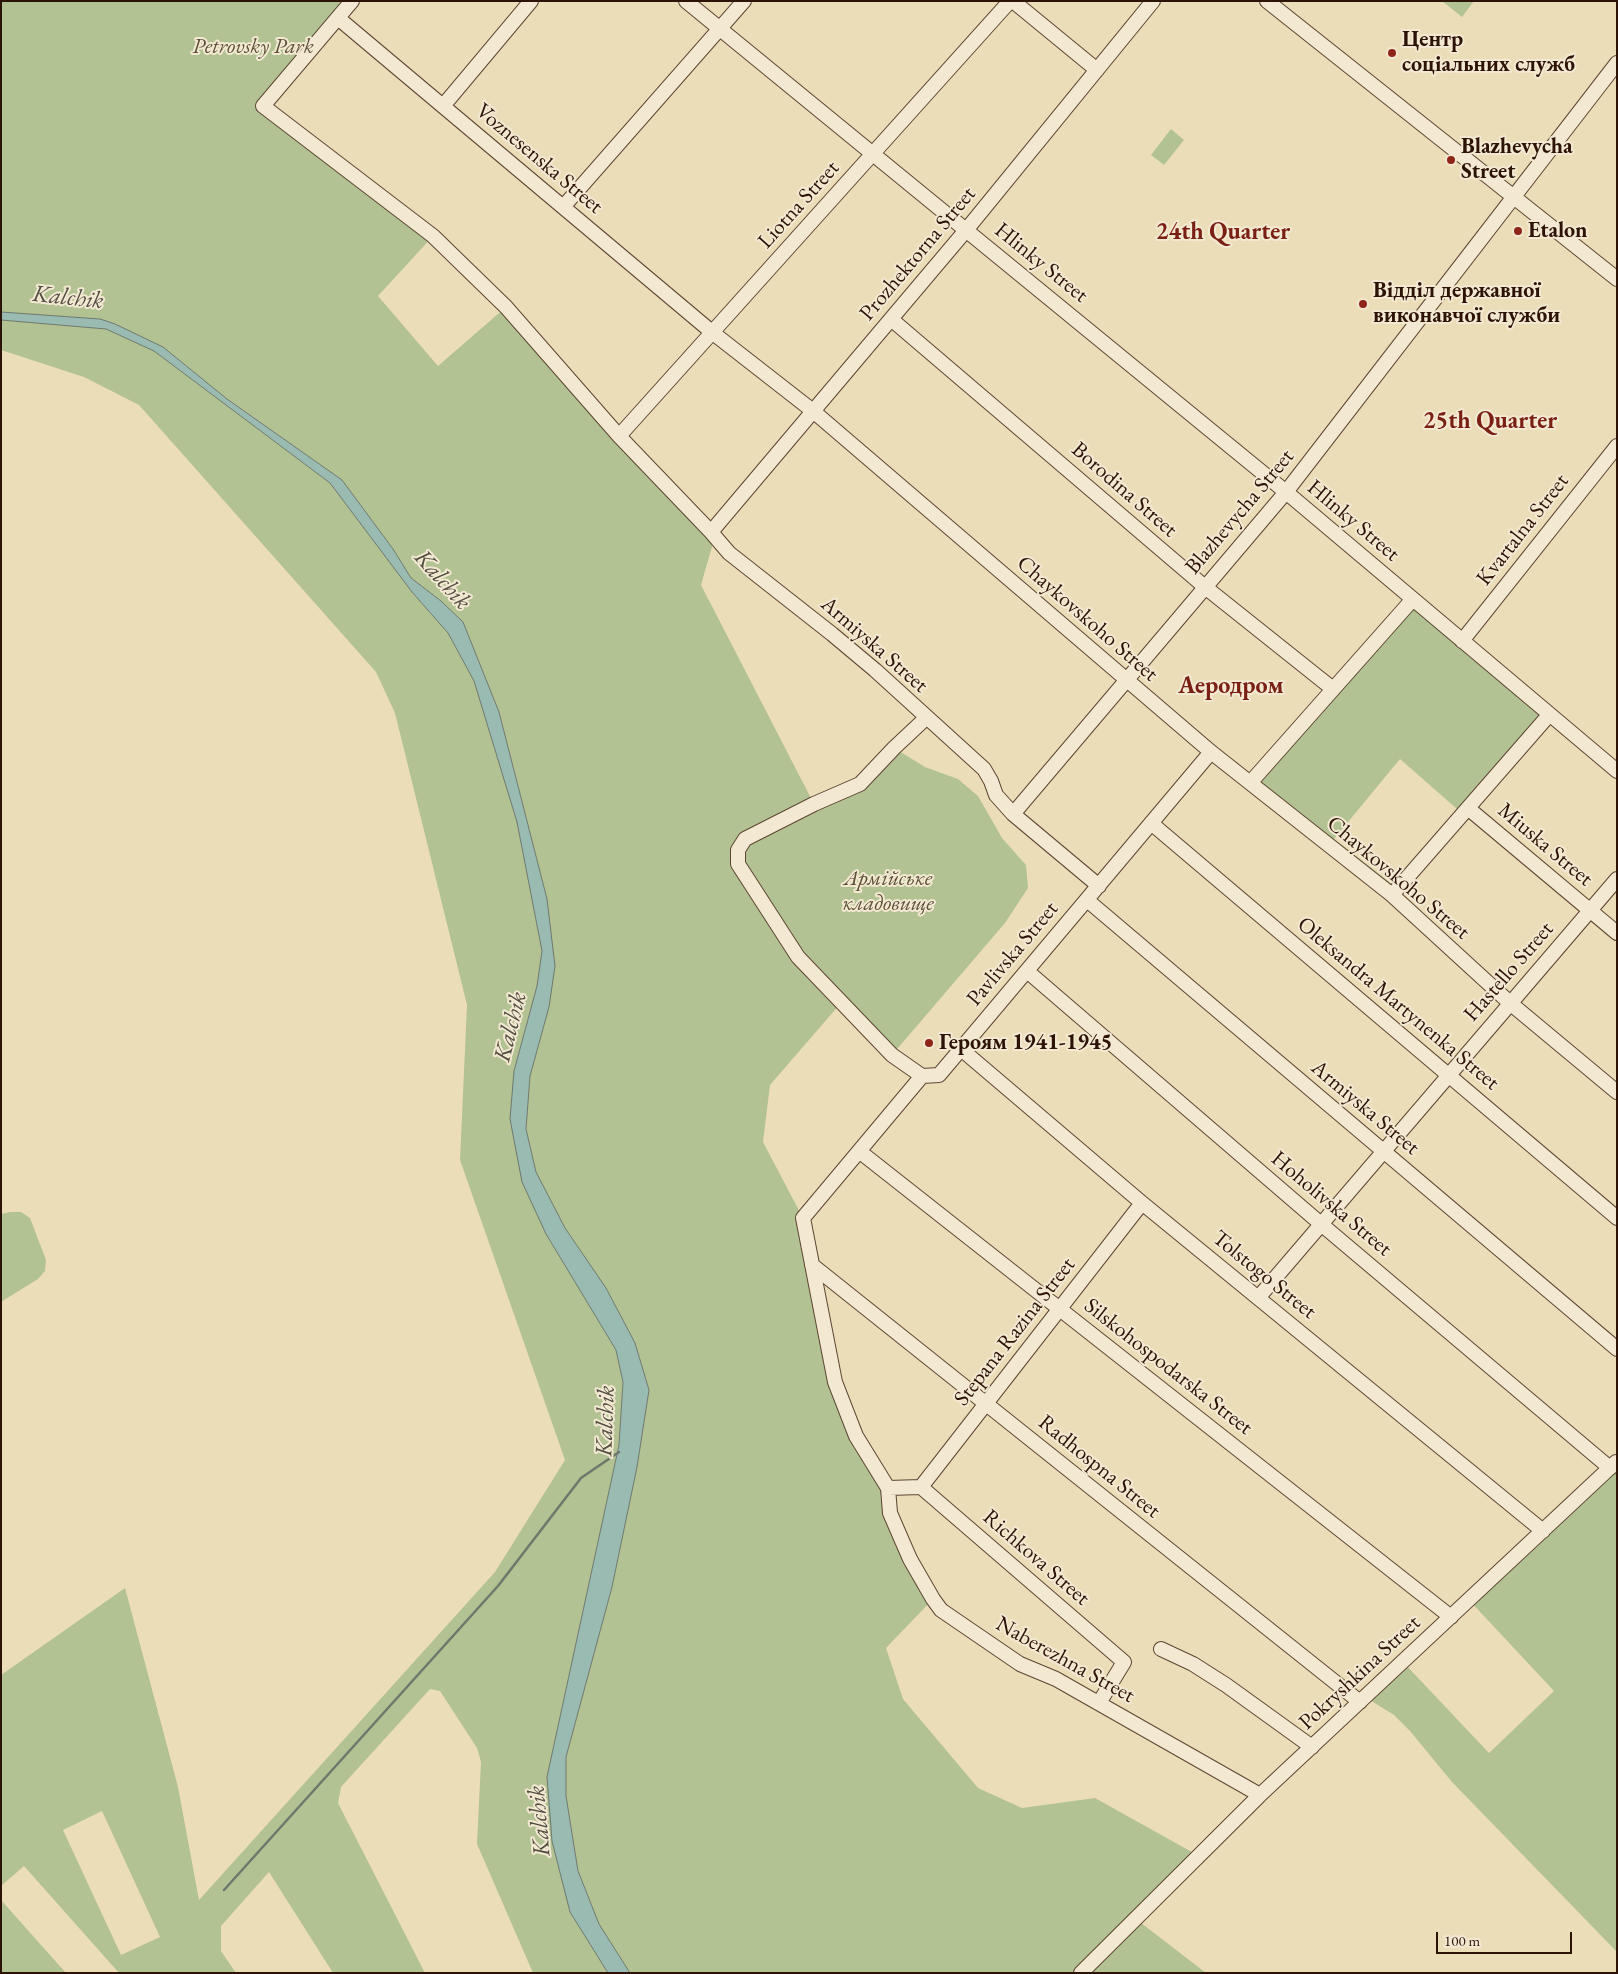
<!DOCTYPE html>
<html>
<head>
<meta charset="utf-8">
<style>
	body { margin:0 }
	#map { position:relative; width:1618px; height:1974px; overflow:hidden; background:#ecddb9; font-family:"EB Garamond",serif }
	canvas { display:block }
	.frame { position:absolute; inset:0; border:2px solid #2d1306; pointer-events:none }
	.scale { position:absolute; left:1436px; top:1932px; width:136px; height:22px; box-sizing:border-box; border:2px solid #2d1306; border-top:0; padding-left:6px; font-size:15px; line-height:18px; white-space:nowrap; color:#2d1306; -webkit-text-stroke:4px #f3e9d2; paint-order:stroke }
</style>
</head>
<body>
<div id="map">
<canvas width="1618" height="1974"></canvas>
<div class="frame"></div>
<div class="scale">100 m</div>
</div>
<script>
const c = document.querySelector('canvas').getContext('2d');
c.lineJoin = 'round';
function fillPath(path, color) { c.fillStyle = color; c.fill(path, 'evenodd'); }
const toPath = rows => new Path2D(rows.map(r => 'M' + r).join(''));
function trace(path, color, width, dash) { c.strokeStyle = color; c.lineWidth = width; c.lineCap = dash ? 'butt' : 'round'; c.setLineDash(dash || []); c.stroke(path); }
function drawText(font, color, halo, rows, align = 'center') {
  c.font = font + ' "EB Garamond",serif'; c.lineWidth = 4; c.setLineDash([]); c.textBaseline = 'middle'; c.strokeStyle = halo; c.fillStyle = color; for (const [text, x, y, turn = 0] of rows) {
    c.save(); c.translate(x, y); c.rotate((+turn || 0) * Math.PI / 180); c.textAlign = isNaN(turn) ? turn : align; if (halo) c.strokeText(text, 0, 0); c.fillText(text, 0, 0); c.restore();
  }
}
const green = toPath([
	[1,1,351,1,263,106,433,236,378,296,438,366,506,307,715,536,701,585,814,804,860,784,894,748,925,767,958,779,978,796,1002,838,1026,865,1028,888,1005,923,892,1055,841,1003,770,1085,763,1142,803,1218,835,1382,888,1488,890,1513,933,1599,886,1648,903,1699,978,1788,1022,1808,1095,1798,1199,1856,1136,1919,1206,1973,630,1973,599,1924,578,1871,566,1796,566,1757,612,1587,637,1467,649,1390,635,1343,606,1288,565,1228,536,1172,526,1129,530,1076,549,1007,547,899,499,712,463,622,441,601,411,578,393,549,342,480,227,399,163,347,115,324,100,319,1,312],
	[1442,1,1474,1,1462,17],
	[1171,129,1184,140,1164,165,1151,155],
	[1,320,106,329,154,351,330,483,412,592,448,633,474,681,517,822,542,951,537,986,514,1071,546,1234,616,1350,623,1382,619,1445,547,1777,570,1912,608,1973,533,1973,477,1844,481,1762,477,1748,440,1691,430,1689,341,1787,338,1803,425,1973,333,1973,269,1872,221,1926,221,1951,236,1973,119,1973,24,1866,1,1886,1,1675,125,1588,178,1787,199,1900,495,1572,565,1460,460,1160,467,1005,395,713,376,672,139,405,84,377,1,350],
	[102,1811,160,1937,121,1955,63,1830],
	[1413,602,1546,715,1393,892,1254,783],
	[1400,759,1457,809,1392,884,1334,839],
	[10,1212,21,1212,30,1218,46,1260,45,1271,38,1279,1,1302,1,1214],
	[1617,1462,1617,1952,1452,1782,1410,1731,1394,1715,1365,1697,1403,1662,1489,1753,1554,1691,1469,1600],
	[1,1900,66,1973,1,1973]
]);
const water = toPath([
	[1,312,100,319,115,324,163,347,227,399,342,480,393,549,411,578,441,601,463,622,499,712,547,899,555,966,549,1007,530,1076,526,1129,536,1172,565,1228,606,1288,635,1343,649,1390,637,1467,612,1587,566,1757,566,1796,578,1871,599,1924,630,1973,608,1973,570,1912,552,1841,547,1777,619,1445,623,1382,616,1350,546,1234,522,1182,510,1119,514,1071,537,986,542,951,517,822,474,681,448,633,412,592,330,483,154,351,106,329,1,320,1,312]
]);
const stream = toPath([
	[224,1890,498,1586,581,1478,619,1452]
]);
const minor = toPath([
	[352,1,263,106,433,236,506,307,619,436,711,532,729,553,832,634,875,670,984,769,991,781,996,795,1013,814,1099,886],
	[686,1,1286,492,1617,771],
	[1013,1,1097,70],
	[1267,1,1617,279],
	[338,18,713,333,813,411,1211,752,1392,895,1510,1003,1617,1092],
	[443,106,531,1],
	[563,207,744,1],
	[891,319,1205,587,1333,689],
	[619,436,1010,1],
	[711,532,967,229,1153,1],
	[1462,641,1617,446],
	[1211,752,939,1075,922,1076,803,1218,835,1382,856,1436,888,1488,890,1513,910,1559,933,1599,941,1610,1020,1664,1056,1679,1260,1795],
	[1250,783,1413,599],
	[1469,809,1617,933],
	[1013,814,1286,492,1617,63],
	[1151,823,1617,1218],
	[1392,895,1549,715],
	[1087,900,1617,1349],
	[1027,971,1321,1224,1610,1468],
	[961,1049,1142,1203,1543,1531],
	[922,1076,892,1055,798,957,738,864,738,850,745,839,814,804,860,784,894,748,926,718],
	[859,1151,1451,1617],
	[812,1265,1360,1702],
	[1258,1298,1617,879],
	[921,1487,1142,1203],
	[921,1487,1124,1662,1099,1703],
	[888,1488,921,1487],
	[1161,1649,1193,1664,1226,1685,1312,1747],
	[1081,1973,1260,1795,1616,1462]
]);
const markers = [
	[1392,53,5,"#8f2418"],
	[1451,160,5,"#8f2418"],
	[1518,231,5,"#8f2418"],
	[1363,304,5,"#8f2418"],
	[929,1043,5,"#8f2418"]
];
const poiNames = [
	["Центр",1402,40],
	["соціальних служб",1402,65],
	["Blazhevycha",1461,147],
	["Street",1461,172],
	["Etalon",1528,231],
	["Відділ державної",1373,291],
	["виконавчої служби",1373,316],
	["Героям 1941-1945",939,1043]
];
const parkNames = [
	["Petrovsky Park",253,47],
	["Армійське",888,879],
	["кладовище",888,904]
];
const streetNames = [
	["Voznesenska Street",539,159,40],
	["Liotna Street",799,205,-48],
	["Prozhektorna Street",918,254,-50],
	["Hlinky Street",1041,263,39],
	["Borodina Street",1124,490,41],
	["Blazhevycha Street",1240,512,-50],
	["Hlinky Street",1353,521,40],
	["Kvartalna Street",1523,530,-52],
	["Chaykovskoho Street",1087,619,41],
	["Armiyska Street",874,645,41],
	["Miuska Street",1545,845,40],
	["Chaykovskoho Street",1398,878,40],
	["Pavlivska Street",1013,954,-50],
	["Hastello Street",1509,972,-49],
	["Oleksandra Martynenka Street",1398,1004,40],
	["Armiyska Street",1365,1108,40],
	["Hoholivska Street",1331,1204,40],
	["Tolstogo Street",1264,1275,39],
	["Stepana Razina Street",1015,1332,-52],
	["Silskohospodarska Street",1168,1367,38],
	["Radhospna Street",1099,1467,39],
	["Richkova Street",1036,1558,41],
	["Naberezhna Street",1065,1660,29],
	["Pokryshkina Street",1360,1673,-43]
];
const neighbourhoodNames = [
	["24th Quarter",1223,232],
	["25th Quarter",1490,421],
	["Аеродром",1231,686]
];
const waterNames = [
	["Kalchik",68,298,6],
	["Kalchik",442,580,48],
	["Kalchik",511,1027,-76],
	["Kalchik",606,1421,-88],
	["Kalchik",540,1821,-95]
];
fillPath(green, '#b2c293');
fillPath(water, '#99bbb2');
trace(water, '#6e786d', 1);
trace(stream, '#6e786d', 2.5);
trace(minor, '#5d4633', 16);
trace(minor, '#f3e9d2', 14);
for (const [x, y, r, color] of markers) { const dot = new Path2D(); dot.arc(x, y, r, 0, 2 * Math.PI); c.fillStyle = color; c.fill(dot); trace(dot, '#f3e9d2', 2); }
drawText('bold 22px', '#2d1306', '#f3e9d2', poiNames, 'left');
drawText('italic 22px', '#5c5037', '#f3e9d2', parkNames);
drawText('22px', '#2d1306', '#f3e9d2', streetNames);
drawText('bold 24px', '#7a1f14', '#f3e9d2', neighbourhoodNames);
drawText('italic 24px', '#534e42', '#f3e9d2', waterNames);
</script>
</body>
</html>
